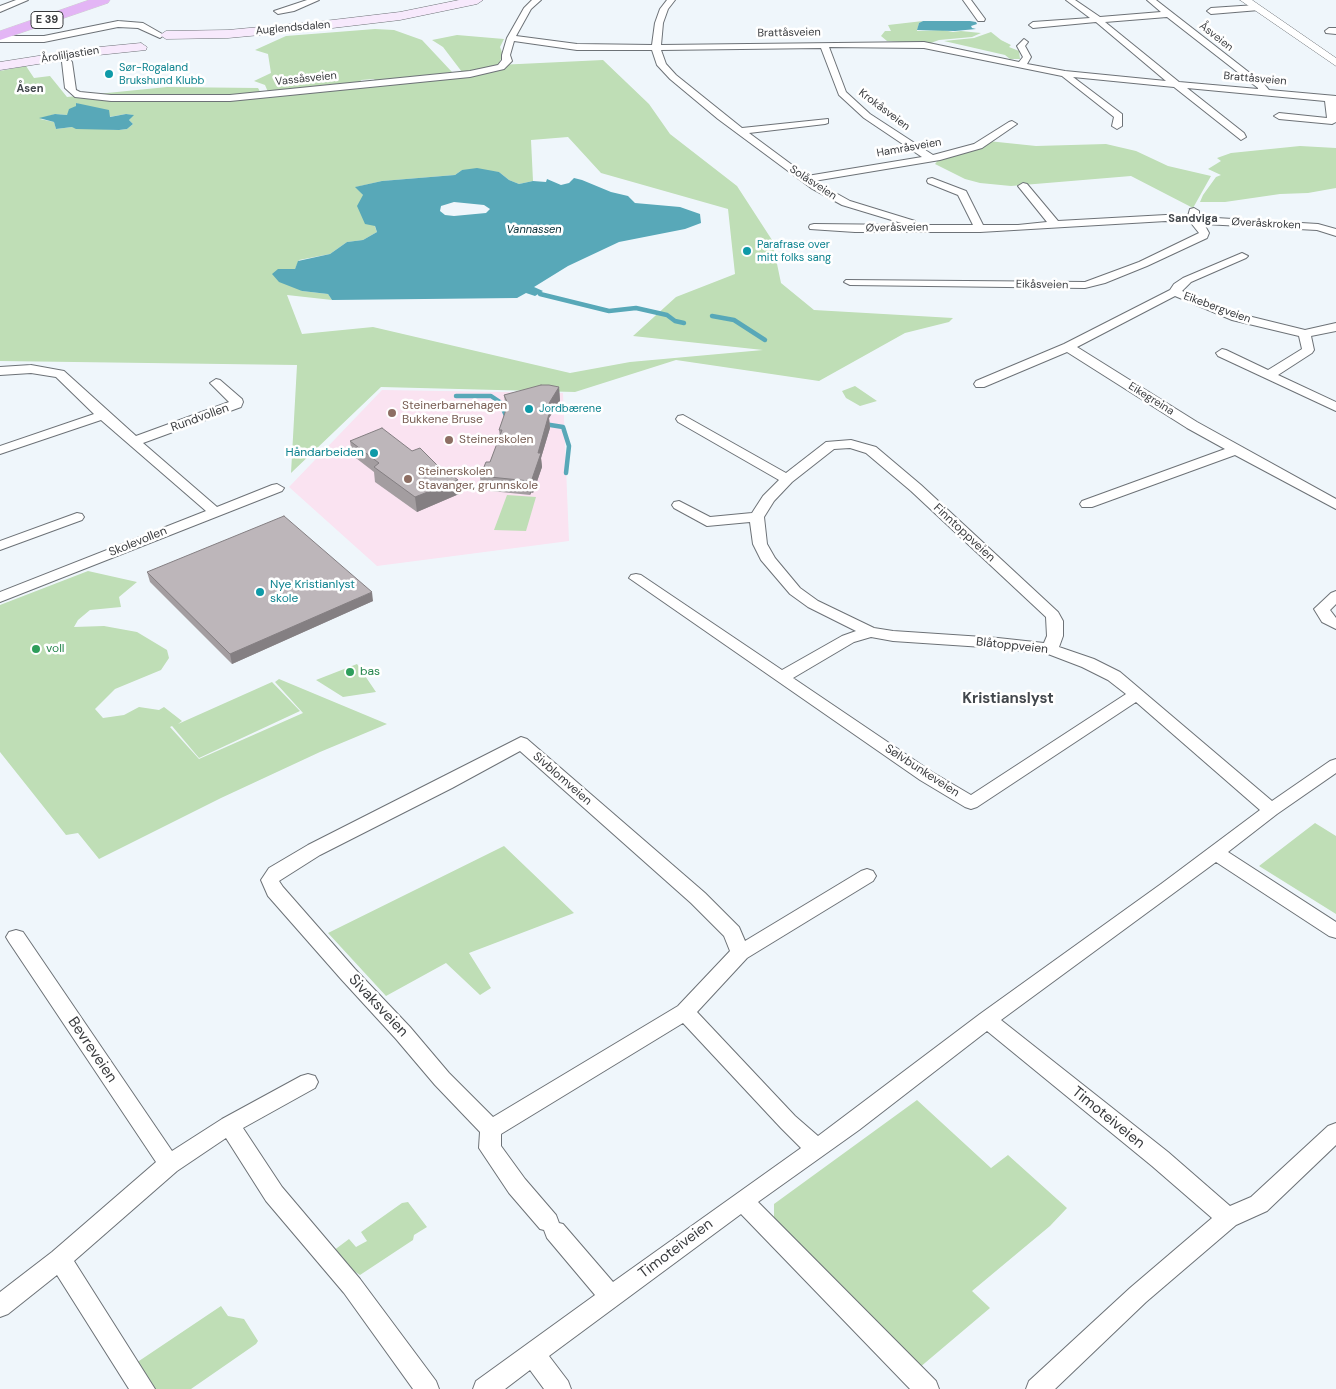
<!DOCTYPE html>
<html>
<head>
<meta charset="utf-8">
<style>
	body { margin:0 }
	canvas { display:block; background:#eff6fb }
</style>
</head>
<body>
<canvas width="1336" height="1389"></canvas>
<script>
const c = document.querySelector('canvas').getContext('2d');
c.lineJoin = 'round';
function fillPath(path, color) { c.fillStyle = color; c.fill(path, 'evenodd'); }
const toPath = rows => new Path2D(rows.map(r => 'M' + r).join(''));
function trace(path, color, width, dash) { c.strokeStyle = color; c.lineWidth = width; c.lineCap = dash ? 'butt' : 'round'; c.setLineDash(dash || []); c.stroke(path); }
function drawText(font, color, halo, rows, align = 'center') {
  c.font = font + ' "DM Sans",sans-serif'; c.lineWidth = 5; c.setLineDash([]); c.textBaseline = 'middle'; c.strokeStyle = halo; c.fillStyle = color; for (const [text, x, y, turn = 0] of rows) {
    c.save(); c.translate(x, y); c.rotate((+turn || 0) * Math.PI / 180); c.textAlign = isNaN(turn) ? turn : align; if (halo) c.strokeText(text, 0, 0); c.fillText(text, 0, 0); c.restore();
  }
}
const education = toPath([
	[382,390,563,393,569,541,377,566,289,487]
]);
const green = toPath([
	[923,21,919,23,917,31,943,30,953,32,961,31,981,33,972,37,939,40,928,44,887,41,881,36,885,31,891,31,888,25],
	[375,29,394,30,422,40,452,72,377,83,374,79,361,80,360,82,268,92,265,85,254,81,271,73,268,54,255,50,286,36],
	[991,32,1001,40,1011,45,1009,47,1019,51,1020,59,1010,59,1005,55,944,41,974,38],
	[457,35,504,39,500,47,503,55,498,65,603,60,649,104,670,134,737,186,772,240,781,283,814,310,953,318,949,322,905,333,819,381,676,360,575,392,381,387,291,473,297,365,0,361,0,71,26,66,34,78,50,76,67,97,167,87,258,88,263,97,462,72,443,47,432,40],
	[76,103,109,117,126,114,133,115,129,120,133,124,127,129,119,130,72,127,56,129,54,122,40,119,55,114,67,115,76,106],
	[568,137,601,173,728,209,735,274,676,297,633,336,763,350,630,362,570,373,373,327,302,334,287,295,332,300,328,294,302,291,278,269,295,269,299,260,330,254,347,242,363,240,377,232,363,195,356,187,382,181,455,175,462,170,499,172,509,180,519,184,533,181,531,140],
	[988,141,1036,146,1106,144,1136,151,1168,166,1211,176,1193,208,1131,176,1011,186,980,183,965,179,935,164,939,159],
	[1300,146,1336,148,1336,188,1308,193,1280,194,1225,202,1200,202,1203,195,1216,177,1221,175,1208,169,1221,161,1217,158,1231,153],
	[855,386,877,401,860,406,846,398,842,391],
	[507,495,536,497,526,531,494,530],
	[88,571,137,582,119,597,121,607,90,610,78,620,74,627,104,626,137,632,167,650,169,658,161,670,115,689,95,709,103,718,124,715,139,707,159,710,164,707,182,721,178,724,272,682,300,711,199,758,172,726,170,727,199,759,303,713,275,682,279,679,387,724,320,752,221,798,99,859,78,833,66,835,0,752,0,605],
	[357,664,376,692,343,697,316,680],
	[1315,823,1336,836,1336,914,1259,866],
	[504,846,574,913,469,953,491,988,480,995,446,963,386,996,328,933],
	[917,1100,991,1168,1008,1155,1067,1208,1050,1226,972,1291,990,1308,919,1368,774,1219,774,1204],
	[408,1202,427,1227,414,1235,413,1240,360,1275,343,1264,333,1251,349,1239,356,1247,367,1241,361,1232,402,1203],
	[221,1306,228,1316,244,1319,258,1341,256,1344,191,1389,151,1389,136,1363]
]);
const water = toPath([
	[923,21,970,21,976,22,977,24,971,26,972,28,976,29,955,31,917,30,919,23],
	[76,103,109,110,110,117,126,114,134,115,129,120,133,124,127,129,119,130,76,129,72,127,56,129,54,122,39,118,55,114,67,115,69,109,76,106],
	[477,168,499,172,509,180,519,184,533,181,546,182,547,179,561,185,569,183,574,178,582,180,611,192,628,196,635,203,680,207,700,214,701,223,685,229,619,242,568,266,534,287,543,291,535,296,526,293,517,298,332,300,328,294,302,291,279,282,272,274,278,269,295,269,298,261,330,254,347,242,363,240,377,232,375,226,365,224,357,206,363,195,355,187,382,181,455,175,462,170],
	[454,202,484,205,490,209,486,213,454,216,445,215,440,211,441,206]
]);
const stream = toPath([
	[540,294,609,311,636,308,667,315,675,321,684,323],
	[712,316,734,320,765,340],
	[456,396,491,396,500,402,508,420],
	[544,424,563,427,569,446,566,473]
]);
const minor = toPath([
	[16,0,28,0,0,12,0,6,16,0],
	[307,0,319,0,294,11,278,14,274,11,307,0],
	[532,0,541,0,531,9,516,36,577,44,652,45,655,23,660,9,667,0,675,0,668,9,663,23,661,45,924,42,1019,62,1023,57,1017,46,1024,39,1028,42,1025,46,1031,57,1027,64,1065,71,1166,81,1096,22,1033,28,1029,25,1033,22,1090,18,1066,0,1075,0,1100,17,1161,12,1147,0,1156,0,1264,84,1269,90,1336,96,1336,122,1332,124,1279,119,1274,116,1279,113,1327,118,1325,101,1187,88,1244,133,1246,137,1241,140,1174,87,1073,77,1122,114,1122,126,1117,129,1112,126,1114,117,1062,76,924,48,829,47,846,92,870,114,933,155,974,144,1009,122,1012,121,1017,124,982,148,940,160,814,181,850,201,915,221,916,223,915,225,973,225,958,195,928,183,927,181,928,179,932,178,966,191,983,225,1018,225,1047,222,1018,186,1023,183,1027,184,1058,221,1166,215,1188,216,1190,209,1194,208,1199,211,1199,217,1318,224,1336,229,1336,236,1317,230,1204,224,1209,233,1207,238,1147,266,1105,283,1085,288,850,285,844,282,846,280,1085,282,1139,262,1199,233,1191,223,1166,221,980,232,855,232,810,229,809,227,810,225,814,224,908,225,842,205,811,188,718,119,670,79,657,65,652,50,577,50,514,41,510,55,512,61,504,69,470,77,230,101,111,101,75,97,65,88,62,62,59,56,63,53,66,54,72,62,76,90,80,92,111,95,230,95,470,71,498,65,502,60,502,55,507,38,524,8,532,0],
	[1167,17,1258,88,1258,89,1179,82,1105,22,1167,17],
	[821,48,839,95,864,118,922,157,807,176,749,133,825,124,828,123,828,119,742,128,676,75,666,64,661,50,821,48],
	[963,0,971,0,985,19,984,21,978,21,963,0],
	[1256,5,1259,6,1259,10,1211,14,1207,11,1211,8,1256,5],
	[118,21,143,23,164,35,160,38,138,28,118,27,44,42,0,42,0,36,44,36,118,21],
	[1329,28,1336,28,1336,34,1326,33,1325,31,1329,28],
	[1242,253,1248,256,1246,258,1191,282,1182,291,1240,314,1305,330,1336,323,1336,331,1311,336,1314,350,1312,353,1278,375,1336,402,1336,411,1218,356,1216,353,1222,349,1226,350,1268,370,1302,349,1299,336,1232,320,1175,296,1077,347,1197,422,1336,499,1336,509,1235,455,1092,507,1082,507,1080,504,1082,501,1225,449,1187,428,1067,352,984,387,976,387,974,384,976,381,1064,344,1170,290,1174,284,1183,278,1242,253],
	[31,365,64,371,136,436,229,402,210,383,216,379,220,380,242,399,243,402,241,407,143,443,217,507,272,485,277,484,284,488,282,491,0,602,0,592,206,511,101,420,0,454,0,446,94,414,56,377,31,373,0,375,0,367,31,365],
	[683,415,786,473,826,442,851,440,876,447,921,485,1058,612,1063,621,1063,636,1059,647,1094,659,1120,672,1272,801,1330,761,1336,759,1336,773,1277,814,1228,852,1336,922,1336,938,1329,936,1216,862,1001,1020,1168,1152,1230,1206,1251,1197,1328,1126,1336,1123,1336,1145,1267,1211,1236,1225,1146,1302,1055,1389,1026,1389,1029,1381,1130,1288,1212,1218,1152,1166,987,1031,859,1130,758,1202,936,1381,939,1389,910,1389,741,1214,549,1356,568,1381,571,1389,544,1389,530,1370,505,1389,473,1389,476,1381,595,1295,547,1238,544,1230,540,1229,509,1193,479,1148,480,1132,435,1085,396,1039,341,979,268,896,261,880,269,868,308,845,521,737,527,739,705,893,739,927,745,941,861,871,867,869,873,871,876,876,873,881,747,958,697,1012,795,1116,818,1136,980,1014,1161,884,1260,810,1136,702,977,807,971,809,965,807,920,780,629,578,631,575,636,574,641,575,782,670,842,636,856,631,808,607,790,594,761,560,753,544,750,522,707,526,674,508,672,505,674,502,679,501,710,517,752,513,763,496,779,480,678,422,676,419,678,416,683,415],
	[850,448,866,453,911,491,1046,617,1047,636,1044,643,998,638,893,631,874,628,818,601,800,588,775,558,767,544,764,517,774,501,792,482,834,449,850,448],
	[871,637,893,641,998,648,1048,654,1082,667,1108,680,1126,694,971,795,932,772,793,678,854,642,871,637],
	[520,751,691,903,724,936,730,951,678,1006,493,1117,449,1073,410,1027,355,969,283,887,279,881,320,855,452,788,520,751],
	[683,1023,781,1128,801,1148,613,1282,563,1224,559,1223,556,1215,525,1179,501,1146,501,1134,683,1023],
	[77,513,82,514,84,517,82,520,0,550,0,541,77,513],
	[1336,591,1336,604,1330,610,1336,618,1336,629,1322,622,1314,609,1331,593,1336,591],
	[16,930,23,932,172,1151,222,1119,301,1076,308,1074,315,1076,318,1082,315,1088,243,1128,282,1187,360,1279,436,1381,439,1389,413,1389,344,1293,266,1201,226,1138,177,1171,74,1261,155,1389,129,1389,57,1275,8,1314,0,1317,0,1292,52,1252,156,1162,9,942,6,937,9,932,16,930]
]);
const tertiary = toPath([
	[1240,0,1252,0,1336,58,1336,66,1240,0]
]);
const secondary = toPath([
	[459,0,483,0,477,4,400,20,324,29,228,38,166,39,160,35,166,31,228,30,324,21,400,12,459,0],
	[141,43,147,47,146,50,89,56,0,70,0,62,89,48,141,43]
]);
const motorway = toPath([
	[89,0,110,0,108,3,0,40,0,31,89,0]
]);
const wall = toPath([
	[559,387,560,401,549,418,550,428,541,458,542,467,533,493,531,493,530,495,481,490,480,476,490,462,500,437,499,430,506,410,504,395],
	[350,441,459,494,417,512,375,482,374,472,352,455],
	[147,572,373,601,232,664,150,582]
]);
const shadedWall = toPath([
	[559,387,560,401,549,418,550,428,541,458,542,467,533,493,532,479,538,453,543,413],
	[530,479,531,493,530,495,529,481],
	[458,480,459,494,417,512,415,497],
	[372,592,373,601,232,664,230,654]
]);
const building = toPath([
	[541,385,549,385,559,387,543,413,549,414,538,453,541,453,532,479,530,479,529,481,480,476,486,462,490,462,502,430,499,430,508,404,504,395,541,385],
	[382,428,412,451,420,448,442,470,444,469,458,480,415,497,374,467,379,463,350,441,382,428],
	[284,516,372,592,230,654,147,572,284,516]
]);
const markers = [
	[109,74,5,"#0f9aa8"],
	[747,251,5,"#0f9aa8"],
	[529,409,5,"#0f9aa8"],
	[392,413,5,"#8d6e63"],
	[449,440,5,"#8d6e63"],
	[374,453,5,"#0f9aa8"],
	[408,479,5,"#8d6e63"],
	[260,592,5,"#0f9aa8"],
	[36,649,5,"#2e9e5b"],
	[350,672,5,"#2e9e5b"]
];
const shields = [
	[47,20,32]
];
const shieldNames = [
	["E 39",47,20]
];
const farStreetnames = [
	["Auglendsdalen",293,28,-5],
	["Brattåsveien",789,33,-1],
	["Åsveien",1216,37,38],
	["Åroliljastien",70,55,-9],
	["Vassåsveien",306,79,-6],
	["Brattåsveien",1255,79,5],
	["Krokåsveien",884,110,37],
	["Hamråsveien",909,148,-10],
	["Solåsveien",813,183,33],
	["Øveråskroken",1266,224,3],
	["Øveråsveien",897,228,-1],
	["Eikåsveien",1042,285,1],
	["Eikebergveien",1217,308,20],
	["Eikegreina",1151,399,32]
];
const farCulturenames = [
	["Sør-Rogaland",119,68],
	["Brukshund Klubb",119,81],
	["Parafrase over",757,245],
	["mitt folks sang",757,258],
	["Jordbærene",539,409]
];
const farNeighbourhoodnames = [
	["Åsen",30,89],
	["Sandviga",1193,219]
];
const farWaternames = [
	["Vannassen",534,230]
];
const educationNames = [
	["Steinerbarnehagen",402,406],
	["Bukkene Bruse",402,420],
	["Steinerskolen",459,440],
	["Steinerskolen",418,472],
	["Stavanger, grunnskole",418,486]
];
const streetNames = [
	["Rundvollen",200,418,-20],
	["Finntoppveien",964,533,43],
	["Skolevollen",138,542,-22],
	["Blåtoppveien",1012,646,6],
	["Sølvbunkeveien",922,771,33],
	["Sivblomveien",562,779,41]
];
const cultureNames = [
	["Håndarbeiden",364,453],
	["Nye Kristianlyst",270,585,"left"],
	["skole",270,599,"left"]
];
const leisureNames = [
	["voll",46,649],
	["bas",360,672]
];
const quarterNames = [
	["Kristianslyst",1008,699]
];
const nearStreetnames = [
	["Sivaksveien",378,1006,47],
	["Bevreveien",92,1050,56],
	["Timoteiveien",1108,1118,39],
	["Timoteiveien",676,1249,-37]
];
fillPath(education, '#fae3f1');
fillPath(green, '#bfdeb6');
fillPath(water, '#58a8b8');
trace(stream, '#58a8b8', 4.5);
trace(minor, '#6d7277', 2);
trace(tertiary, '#6d7277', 1);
trace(secondary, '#6d7277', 1);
trace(motorway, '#cfd0d1', 1);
fillPath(minor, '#fff');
fillPath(tertiary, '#fff');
fillPath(secondary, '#f7e9fc');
fillPath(motorway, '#e3b5f5');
fillPath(wall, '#a39da0');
fillPath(shadedWall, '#847f82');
fillPath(building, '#bdb6ba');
trace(building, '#847f82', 1);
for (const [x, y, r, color] of markers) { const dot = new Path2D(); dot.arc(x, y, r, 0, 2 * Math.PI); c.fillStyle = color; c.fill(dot); trace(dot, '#fff', 2); }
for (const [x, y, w] of shields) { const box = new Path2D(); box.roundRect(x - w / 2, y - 8.5, w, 17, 4); c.fillStyle = '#fff'; c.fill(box); trace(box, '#393b3e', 1); }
drawText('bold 11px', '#393b3e', null, shieldNames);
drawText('11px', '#393b3e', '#fff', farStreetnames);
drawText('11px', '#0d838f', '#fff', farCulturenames, 'left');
drawText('bold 11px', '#42474c', '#fff', farNeighbourhoodnames);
drawText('italic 11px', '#062f37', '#fff', farWaternames);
drawText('12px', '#785e54', '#fff', educationNames, 'left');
drawText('12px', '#393b3e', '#fff', streetNames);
drawText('12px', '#0d838f', '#fff', cultureNames, 'right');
drawText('12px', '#27864d', '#fff', leisureNames, 'left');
drawText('bold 15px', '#42474c', '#fff', quarterNames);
drawText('15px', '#393b3e', '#fff', nearStreetnames);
</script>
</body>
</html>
